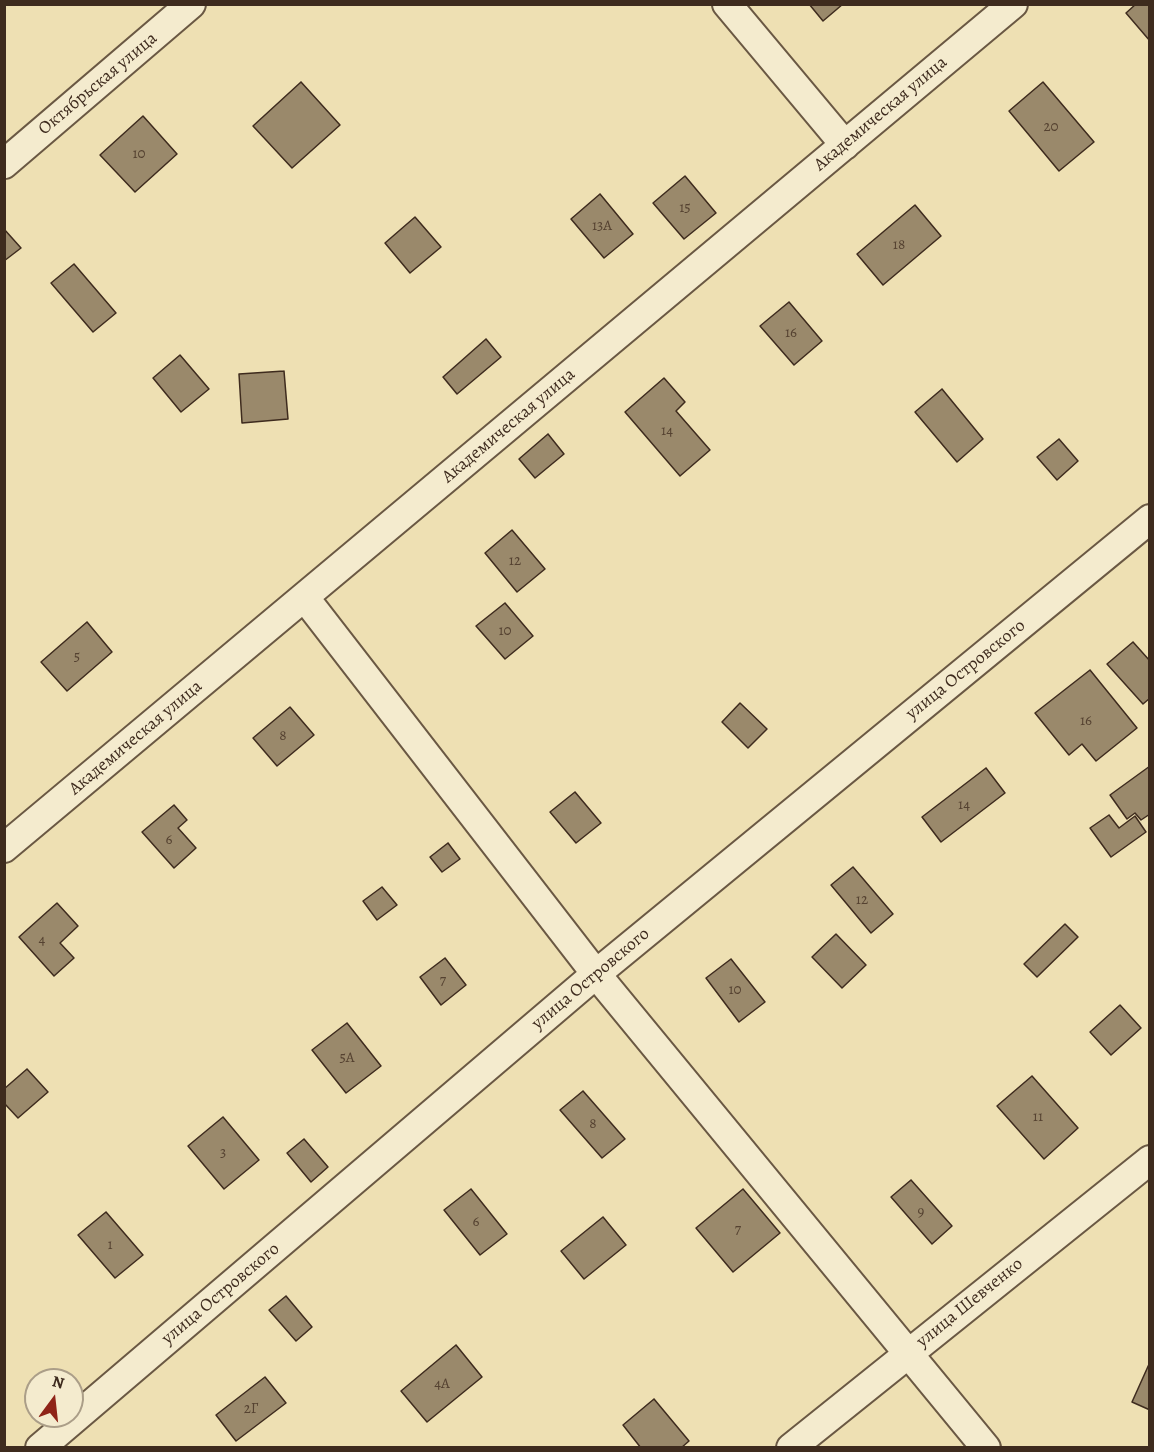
<!DOCTYPE html>
<html>
<head>
<meta charset="utf-8">
<style>
	body { margin:0 }
	#map { position:relative; width:1154px; height:1452px; overflow:hidden; background:#eee0b3; font-family:Alegreya,serif }
	canvas { display:block }
	.frame { position:absolute; inset:0; border:6px solid #3e2b1e; pointer-events:none }
	.north { position:absolute; left:24px; top:1368px; width:60px; height:60px; box-sizing:border-box; background:#f4ebce; border:2px solid #ab9e88; border-radius:50%; rotate:15deg; font-size:16px; font-weight:700; line-height:24px; text-align:center; color:#3e2b1e }
	.north::after { content:''; display:block; margin:auto; width:21px; height:27px; background:#8f2418; clip-path:polygon(50% 0,100% 100%,50% 72%,0 100%) }
</style>
</head>
<body>
<div id="map">
<canvas width="1154" height="1452"></canvas>
<div class="frame"></div>
<div class="north">N</div>
</div>
<script>
const c = document.querySelector('canvas').getContext('2d');
c.lineJoin = 'round';
function fillPath(path, color) { c.fillStyle = color; c.fill(path, 'evenodd'); }
const toPath = rows => new Path2D(rows.map(r => 'M' + r).join(''));
function trace(path, color, width, dash) { c.strokeStyle = color; c.lineWidth = width; c.lineCap = dash ? 'butt' : 'round'; c.setLineDash(dash || []); c.stroke(path); }
function drawText(font, color, halo, rows, align = 'center') {
  c.font = font + ' Alegreya,serif'; c.lineWidth = 6; c.setLineDash([]); c.textBaseline = 'middle'; c.strokeStyle = halo; c.fillStyle = color; for (const [text, x, y, turn = 0] of rows) {
    c.save(); c.translate(x, y); c.rotate((+turn || 0) * Math.PI / 180); c.textAlign = isNaN(turn) ? turn : align; if (halo) c.strokeText(text, 0, 0); c.fillText(text, 0, 0); c.restore();
  }
}
const building = toPath([
	[809,4,843,4,823,21,809,4],
	[1136,4,1150,4,1150,41,1126,13,1136,4],
	[301,82,340,125,292,168,253,126,301,82],
	[1043,82,1094,142,1059,171,1009,111,1043,82],
	[143,116,177,154,135,192,100,155,143,116],
	[685,176,716,213,684,239,653,203,685,176],
	[600,194,633,234,604,258,571,219,600,194],
	[915,205,941,236,883,285,857,254,915,205],
	[415,217,441,247,410,273,385,243,415,217],
	[4,229,21,248,4,261,4,229],
	[74,264,116,313,93,332,51,283,74,264],
	[789,302,822,341,794,365,760,326,789,302],
	[486,339,501,357,457,394,443,377,486,339],
	[180,355,209,389,181,412,153,378,180,355],
	[284,371,288,419,242,423,239,374,284,371],
	[664,378,685,402,676,411,710,450,680,476,625,412,664,378],
	[942,389,983,439,957,462,915,412,942,389],
	[548,434,564,454,535,478,519,459,548,434],
	[1059,439,1078,461,1057,480,1037,457,1059,439],
	[512,530,545,569,517,592,485,553,512,530],
	[505,603,533,636,505,659,476,626,505,603],
	[87,622,112,652,67,691,41,662,87,622],
	[1133,642,1150,661,1150,698,1143,704,1107,664,1133,642],
	[1090,670,1137,728,1096,761,1082,744,1069,755,1035,713,1090,670],
	[740,703,767,729,748,748,722,722,740,703],
	[290,707,314,735,277,766,253,738,290,707],
	[1150,766,1150,814,1141,820,1135,813,1127,819,1110,795,1150,766],
	[986,768,1005,793,941,842,922,817,986,768],
	[575,792,601,823,576,843,550,812,575,792],
	[174,805,187,820,178,828,196,848,174,868,142,832,174,805],
	[1109,815,1119,828,1135,816,1146,832,1111,857,1090,828,1109,815],
	[448,843,460,859,442,872,430,857,448,843],
	[853,867,893,914,871,933,831,885,853,867],
	[382,887,397,905,377,920,363,901,382,887],
	[57,903,78,926,60,943,74,958,54,976,19,937,57,903],
	[1065,924,1078,937,1037,977,1024,964,1065,924],
	[836,934,866,965,842,988,812,957,836,934],
	[445,958,466,985,441,1005,420,977,445,958],
	[731,959,765,1002,739,1022,706,978,731,959],
	[1120,1005,1141,1028,1111,1055,1090,1032,1120,1005],
	[347,1023,381,1066,346,1093,312,1050,347,1023],
	[27,1069,48,1092,18,1118,4,1103,4,1089,27,1069],
	[1032,1076,1078,1128,1044,1159,997,1106,1032,1076],
	[583,1091,625,1139,602,1158,560,1110,583,1091],
	[223,1117,259,1160,224,1189,188,1146,223,1117],
	[304,1139,328,1167,311,1182,287,1153,304,1139],
	[911,1180,952,1226,932,1244,891,1197,911,1180],
	[471,1189,507,1234,480,1255,444,1210,471,1189],
	[743,1189,780,1233,733,1272,696,1228,743,1189],
	[106,1212,143,1255,115,1278,78,1235,106,1212],
	[603,1217,626,1245,584,1279,561,1251,603,1217],
	[286,1296,312,1327,296,1341,269,1310,286,1296],
	[456,1345,482,1377,427,1422,401,1391,456,1345],
	[1150,1362,1150,1410,1132,1402,1150,1362],
	[265,1377,286,1403,236,1441,216,1415,265,1377],
	[654,1399,689,1441,681,1448,641,1448,623,1425,654,1399]
]);
const minor = toPath([
	[727,4,845,145],
	[4,164,191,4],
	[305,598,596,974,986,1448],
	[4,848,1013,4],
	[40,1448,596,974,1150,519],
	[791,1448,1150,1160]
]);
const numberNames = [
	["20",1051,127],
	["10",139,154],
	["15",685,208],
	["13А",602,226],
	["18",899,245],
	["16",791,333],
	["14",667,431],
	["12",515,561],
	["10",505,631],
	["5",77,657],
	["16",1086,721],
	["8",283,736],
	["14",964,805],
	["6",169,840],
	["12",862,900],
	["4",42,940],
	["7",443,981],
	["10",735,990],
	["5А",347,1058],
	["11",1038,1117],
	["8",593,1124],
	["3",223,1153],
	["9",921,1212],
	["6",476,1222],
	["7",738,1230],
	["1",110,1245],
	["4А",442,1384],
	["2Г",251,1409]
];
const streetNames = [
	["Октябрьская улица",98,84,-40],
	["Академическая улица",881,114,-40],
	["Академическая улица",509,426,-40],
	["улица Островского",966,670,-39],
	["Академическая улица",136,738,-40],
	["улица Островского",591,979,-40],
	["улица Островского",221,1294,-40],
	["улица Шевченко",970,1303,-39]
];
fillPath(building, '#9a896b');
trace(building, '#3e2b1e', 1.5);
trace(minor, '#6a5843', 32);
trace(minor, '#f4ebce', 28);
drawText('15px', '#554231', null, numberNames);
drawText('18px', '#3e2b1e', '#f4ebce', streetNames);
</script>
</body>
</html>
